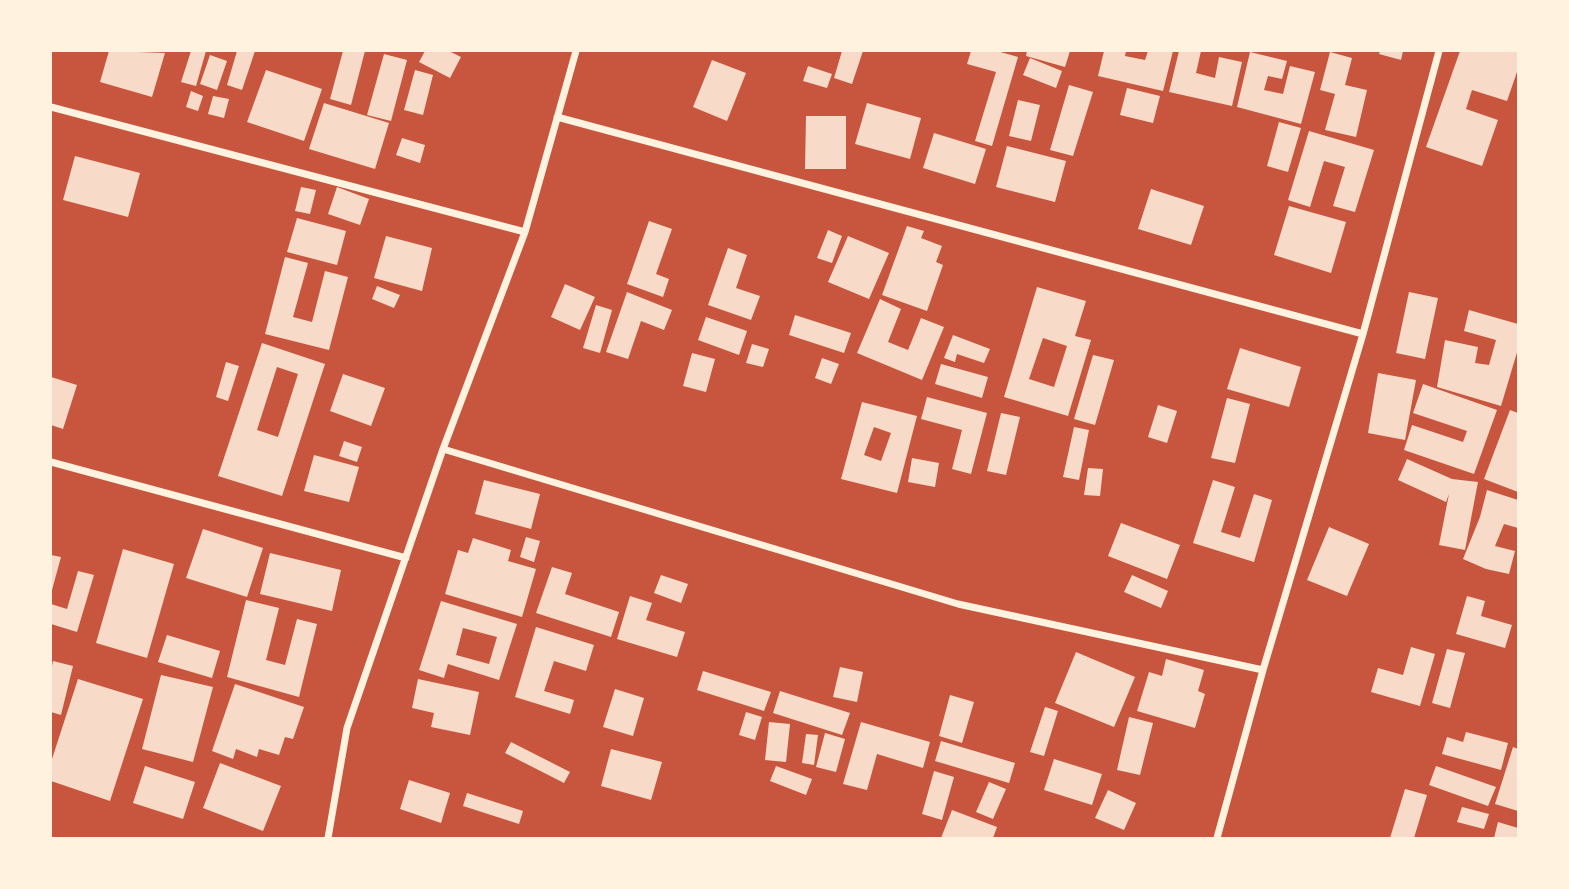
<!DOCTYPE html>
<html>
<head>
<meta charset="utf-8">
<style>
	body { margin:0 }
	#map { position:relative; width:1569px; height:889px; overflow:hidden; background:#c8553d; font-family:Figtree,sans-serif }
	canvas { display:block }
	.frame { position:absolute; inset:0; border:52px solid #fff3e0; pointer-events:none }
</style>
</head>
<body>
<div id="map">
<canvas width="1569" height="889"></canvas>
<div class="frame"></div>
</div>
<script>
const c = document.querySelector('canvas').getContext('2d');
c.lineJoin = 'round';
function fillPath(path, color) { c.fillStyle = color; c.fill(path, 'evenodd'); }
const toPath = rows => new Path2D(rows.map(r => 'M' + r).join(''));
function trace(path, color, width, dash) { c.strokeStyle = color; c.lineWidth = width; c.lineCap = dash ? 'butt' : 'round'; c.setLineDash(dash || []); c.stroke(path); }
const building = toPath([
	[109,51,165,53,152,97,100,82],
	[191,51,206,51,196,86,181,82],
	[237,51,255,51,242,90,227,85],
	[343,51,365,51,351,105,330,99],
	[425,51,449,51,461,57,450,78,419,62],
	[842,51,863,51,852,84,834,78],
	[971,51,997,51,1018,57,992,146,975,141,996,72,967,64],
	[1027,51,1070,51,1065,67,1026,56],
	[1104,51,1126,51,1125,56,1145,60,1148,51,1173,51,1163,91,1098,76],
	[1179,51,1201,51,1196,73,1215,78,1219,57,1242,62,1232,106,1169,92],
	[1380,51,1403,51,1401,60,1379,54],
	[1460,51,1518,52,1518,69,1507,101,1472,90,1466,109,1498,120,1482,166,1426,147],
	[1250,52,1287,61,1282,79,1268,76,1264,90,1283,94,1290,66,1315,72,1301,124,1237,107],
	[1330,52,1352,58,1345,85,1367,90,1356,137,1325,130,1335,94,1320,90],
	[384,54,407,60,391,121,367,115],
	[210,55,227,61,217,90,200,84],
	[1030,58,1062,71,1056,88,1023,75],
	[712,60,746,73,727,121,693,107],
	[808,66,832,74,827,88,803,81],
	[266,70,322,89,304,141,247,122],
	[415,70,433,75,423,115,404,110],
	[1069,85,1093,92,1073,156,1050,150],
	[1127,88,1160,96,1153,123,1120,115],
	[191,91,203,96,198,111,186,107],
	[213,96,229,99,224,118,208,114],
	[1018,100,1040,105,1031,141,1009,136],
	[324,103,389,123,375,169,309,149],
	[867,103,921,118,910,159,855,144],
	[806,116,846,116,846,169,805,169],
	[1279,122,1301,128,1288,172,1267,166],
	[1309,131,1374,150,1355,212,1333,206,1345,167,1324,161,1310,207,1288,200],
	[934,133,986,149,975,184,923,168],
	[402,138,425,145,420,163,396,155],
	[1007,146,1066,161,1055,202,996,187],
	[75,156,140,173,128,217,63,200],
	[301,187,316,190,310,214,295,211],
	[337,187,369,199,360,225,328,214],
	[1151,189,1204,206,1191,245,1138,229],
	[1289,206,1346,222,1331,273,1274,255],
	[297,218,346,231,337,265,287,252],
	[649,221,672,229,656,274,669,279,663,297,627,284],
	[907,226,924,231,921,238,942,246,936,262,943,265,927,311,882,295],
	[828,230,842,236,832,263,817,258],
	[386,236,432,248,422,291,374,278],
	[848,236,889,253,869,299,828,282],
	[728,248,747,255,736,288,760,296,751,320,708,305],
	[285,257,308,263,293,317,312,322,325,271,348,277,329,350,265,334],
	[565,284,595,297,580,330,551,317],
	[377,286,400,295,394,308,372,299],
	[1037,287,1086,301,1075,336,1091,340,1068,416,1004,397],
	[1043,338,1067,346,1054,387,1029,379],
	[627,292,672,310,664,330,641,321,628,359,606,352],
	[1409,292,1438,298,1425,359,1396,353],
	[880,299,901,309,888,342,908,350,921,318,944,327,922,380,857,353],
	[596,305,612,310,600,353,583,348],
	[1469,310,1518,324,1518,349,1501,406,1437,387,1445,340,1478,347,1475,363,1489,365,1496,340,1464,331],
	[795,315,851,333,844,353,789,335],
	[706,317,747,331,739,355,698,340],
	[953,335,990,349,984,363,957,354,955,362,944,358],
	[262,343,325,364,282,496,218,476],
	[277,367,298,374,278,437,257,430],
	[752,344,769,349,763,367,746,363],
	[1240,348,1301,367,1289,407,1227,389],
	[692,353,715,359,706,392,683,386],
	[1093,355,1114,360,1095,425,1074,419],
	[822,358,839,364,831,384,815,378],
	[226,362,239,366,228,401,216,397],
	[941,364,988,377,982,398,935,384],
	[1378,373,1416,380,1405,440,1368,433],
	[343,374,385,388,371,426,330,411],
	[51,377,77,385,63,429,51,425],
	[1423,384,1497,410,1474,474,1404,450,1412,425,1463,442,1467,431,1413,413],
	[927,397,987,413,971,474,952,469,962,430,921,419],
	[1227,398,1250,404,1235,463,1211,458],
	[862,402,917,416,897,493,841,479],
	[874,427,891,433,881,461,864,455],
	[1158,405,1177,411,1167,443,1148,437],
	[1510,410,1518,413,1518,492,1484,479],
	[1001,413,1020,417,1006,475,987,471],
	[1074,427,1089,430,1079,480,1063,477],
	[344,441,362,447,357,462,339,456],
	[314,455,359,467,349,502,304,491],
	[912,458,939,463,935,487,908,482],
	[1407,459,1452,479,1478,482,1465,550,1439,545,1449,494,1446,502,1398,480],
	[1088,468,1103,469,1100,496,1084,495],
	[484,480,540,494,531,529,475,514],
	[1213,480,1235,487,1221,532,1240,538,1254,494,1272,500,1254,562,1193,543],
	[1487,490,1518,500,1518,528,1504,524,1495,546,1515,551,1509,574,1486,569,1463,559,1480,517],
	[1121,523,1180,545,1167,579,1108,556],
	[1329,527,1369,544,1347,596,1307,580],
	[203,529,263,548,247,597,186,578],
	[526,537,540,541,534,562,520,557],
	[473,538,511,550,508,561,536,569,522,617,445,594,458,550,468,553],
	[123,549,174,564,147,658,96,643],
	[270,553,341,570,332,611,260,594],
	[51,555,61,557,52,590,51,590],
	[552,567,572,573,565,594,619,612,611,637,536,613],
	[78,571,94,575,77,632,51,624,51,604,67,609],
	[661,575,688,584,681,603,654,593],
	[1132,575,1168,591,1161,608,1124,592],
	[630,596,652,603,646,620,685,632,677,657,617,639],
	[1467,596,1485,601,1481,616,1512,625,1505,648,1456,634],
	[246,600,279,608,266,660,285,665,297,619,317,624,299,697,227,677],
	[441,601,517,624,499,680,448,664,444,678,419,670],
	[463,628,497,637,489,664,456,655],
	[536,627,594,645,586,671,554,661,544,691,574,700,570,714,515,697],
	[167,635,220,651,212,678,158,662],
	[1411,647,1435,654,1420,706,1371,692,1378,668,1403,675],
	[1447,649,1465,653,1450,708,1432,703],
	[1076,652,1135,677,1114,727,1055,703],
	[1166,659,1204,670,1198,691,1205,694,1195,728,1137,711,1149,672,1162,676],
	[53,661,73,666,61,715,51,712,51,671],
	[840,667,863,672,857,702,833,697],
	[703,671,771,692,764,711,697,690],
	[161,675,213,687,193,762,142,749],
	[78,679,143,699,110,801,51,781,51,762],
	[418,679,479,692,470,735,431,727,434,713,412,708],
	[235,684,304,707,293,739,285,737,279,755,259,749,257,757,236,749,233,759,212,751],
	[615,689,644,698,633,736,603,727],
	[780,691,850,713,842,735,773,713],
	[950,695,974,702,962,743,939,736],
	[1045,707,1058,711,1044,756,1030,752],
	[746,712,762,717,755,740,739,735],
	[1129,717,1153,723,1140,775,1117,770],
	[769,722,790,724,786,762,765,760],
	[861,722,930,742,923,768,877,754,867,790,843,784],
	[1466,732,1508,743,1501,770,1442,754,1447,737,1463,742],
	[825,733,845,739,836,772,816,767],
	[806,734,818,735,814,765,802,763],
	[941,741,1015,763,1009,783,935,761],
	[511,742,570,772,564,783,505,753],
	[1513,747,1518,749,1518,811,1495,804],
	[611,749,662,762,651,800,601,786],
	[1054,759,1102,774,1092,805,1044,790],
	[220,763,281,786,263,831,203,808],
	[145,766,195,782,183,819,133,803],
	[776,766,812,779,806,795,770,781],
	[1436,766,1496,787,1488,806,1429,785],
	[934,771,954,777,942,820,922,814],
	[409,780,450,793,441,823,400,809],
	[989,782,1006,789,993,819,976,812],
	[1405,789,1427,795,1414,838,1390,838],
	[1108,790,1136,803,1124,830,1095,818],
	[467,793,523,811,519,824,463,806],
	[1462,807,1489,814,1484,829,1457,822],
	[952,810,997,827,993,838,941,838],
	[1498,822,1518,828,1518,838,1494,838]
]);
const minor = toPath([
	[51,107,525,232],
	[557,117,1363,334],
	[443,449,958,604,1263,670],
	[51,462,406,558],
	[328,838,347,728,443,449,525,232,576,51],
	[1217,838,1263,670,1363,334,1439,51]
]);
fillPath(building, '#f7dbc8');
trace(minor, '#fff3e0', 7);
</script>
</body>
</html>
